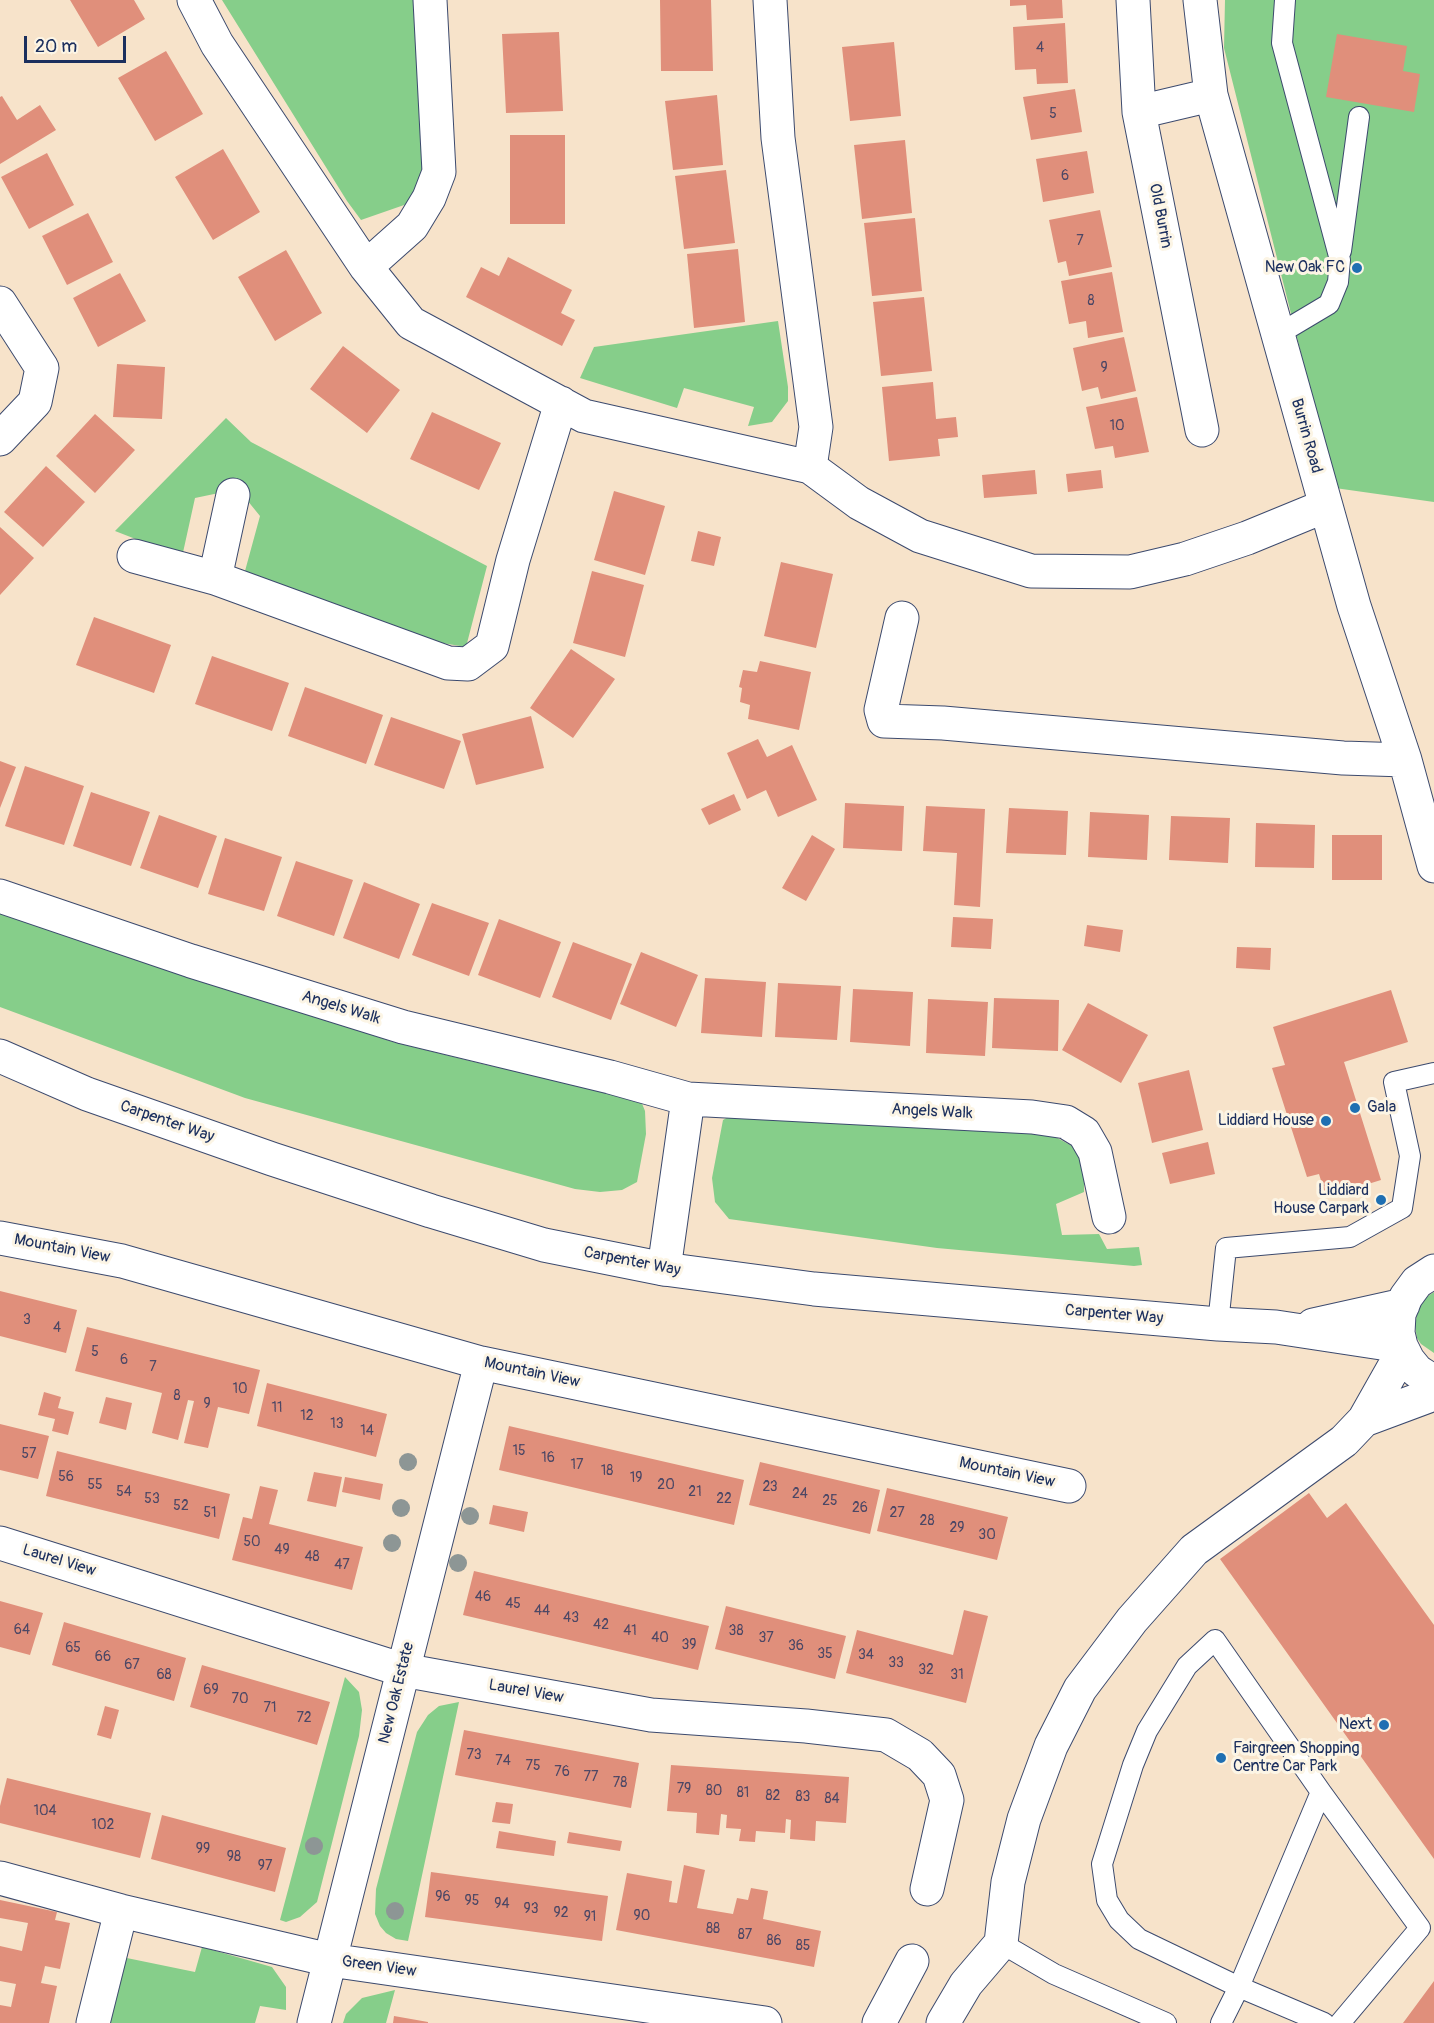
<!DOCTYPE html>
<html>
<head>
<meta charset="utf-8">
<style>
	body { margin:0 }
	#map { position:relative; width:1434px; height:2023px; overflow:hidden; background:#f7e3ca; font-family:Pangolin,sans-serif }
	canvas { display:block }
	.scale { position:absolute; left:24px; top:36px; width:102px; height:27px; box-sizing:border-box; border:3px solid #1b2f5e; border-top:0; padding-left:8px; font-size:18px; line-height:21px; white-space:nowrap; color:#1b2f5e; -webkit-text-stroke:4px #fcf5e5; paint-order:stroke }
</style>
</head>
<body>
<div id="map">
<canvas width="1434" height="2023"></canvas>
<div class="scale">20 m</div>
</div>
<script>
const c = document.querySelector('canvas').getContext('2d');
c.lineJoin = 'round';
function fillPath(path, color) { c.fillStyle = color; c.fill(path, 'evenodd'); }
const toPath = rows => new Path2D(rows.map(r => 'M' + r).join(''));
function trace(path, color, width, dash) { c.strokeStyle = color; c.lineWidth = width; c.lineCap = dash ? 'butt' : 'round'; c.setLineDash(dash || []); c.stroke(path); }
function drawText(font, color, halo, rows, align = 'center') {
  c.font = font + ' Pangolin,sans-serif'; c.lineWidth = 6; c.setLineDash([]); c.textBaseline = 'middle'; c.strokeStyle = halo; c.fillStyle = color; for (const [text, x, y, turn = 0] of rows) {
    c.save(); c.translate(x, y); c.rotate((+turn || 0) * Math.PI / 180); c.textAlign = isNaN(turn) ? turn : align; if (halo) c.strokeText(text, 0, 0); c.fillText(text, 0, 0); c.restore();
  }
}
const green = toPath([
	[222,0,417,0,429,175,407,204,361,220,347,201],
	[1225,0,1434,0,1434,502,1335,488,1224,48],
	[778,321,788,387,788,401,772,422,748,426,754,407,684,388,677,408,580,378,594,347],
	[226,418,251,442,487,566,466,647,436,642,253,583,245,571,260,516,238,489,195,498,182,557,115,531],
	[0,910,393,1042,487,1065,624,1093,641,1101,645,1111,646,1134,637,1182,622,1190,600,1192,575,1189,245,1098,0,1007],
	[730,1116,1048,1133,1074,1147,1082,1165,1084,1177,1084,1192,1056,1204,1062,1235,1099,1234,1107,1249,1139,1247,1142,1265,1134,1266,937,1248,729,1219,715,1202,712,1178,723,1120],
	[1434,1292,1434,1353,1421,1344,1417,1338,1415,1326,1418,1308,1422,1300],
	[345,1677,359,1692,362,1710,359,1736,317,1902,300,1917,286,1922,280,1920],
	[459,1702,408,1941,396,1939,386,1933,380,1926,375,1914,376,1889,417,1732,428,1715,439,1706],
	[202,1947,272,1967,286,1987,286,2010,260,2006,255,2023,102,2023,117,1956,195,1972],
	[395,1990,386,2023,343,2023,346,2014,362,1998]
]);
const building = toPath([
	[70,0,134,0,145,19,98,47],
	[660,0,711,0,713,71,661,71],
	[1010,0,1062,0,1063,18,1027,20,1026,5,1010,6],
	[1065,23,1068,83,1037,84,1036,69,1015,70,1013,27],
	[559,32,563,111,506,113,502,34],
	[1337,34,1407,46,1403,71,1420,74,1414,112,1326,97],
	[894,42,901,116,850,121,842,47],
	[166,51,203,114,155,141,118,78],
	[1075,89,1082,132,1031,140,1023,97],
	[717,95,723,165,673,170,665,101],
	[2,96,17,120,40,105,56,130,0,164,0,97],
	[510,135,565,135,565,224,510,224],
	[905,140,912,213,862,219,854,145],
	[223,149,260,212,213,240,175,177],
	[1087,151,1094,193,1043,202,1036,159],
	[47,153,74,205,29,229,1,177],
	[726,170,735,243,684,249,675,176],
	[1100,210,1112,267,1069,276,1066,261,1058,263,1049,220],
	[88,213,113,262,67,285,42,236],
	[915,218,922,291,872,296,864,223],
	[738,249,745,322,694,328,687,254],
	[286,250,322,313,275,341,238,277],
	[508,257,572,290,561,313,575,320,562,346,466,297,481,267,499,276],
	[1112,272,1123,332,1088,338,1086,321,1069,324,1061,281],
	[120,273,146,321,98,347,73,298],
	[924,297,932,371,881,376,873,302],
	[1124,337,1136,391,1101,399,1098,387,1082,391,1073,348],
	[343,346,400,390,367,433,310,389],
	[117,364,165,367,162,419,113,417],
	[933,382,936,419,956,417,958,437,938,439,940,456,889,461,882,387],
	[1137,397,1149,452,1115,458,1113,446,1095,449,1086,407],
	[432,412,501,443,479,490,410,459],
	[95,414,135,450,95,493,56,456],
	[46,466,85,502,43,547,4,512],
	[1035,470,1037,494,984,498,982,475],
	[1101,470,1103,488,1068,492,1066,474],
	[614,491,665,506,645,575,594,560],
	[0,527,34,558,0,595],
	[698,531,721,537,714,566,691,561],
	[781,562,833,574,816,648,764,636],
	[592,571,644,585,625,657,573,643],
	[94,617,171,645,154,693,76,665],
	[571,649,615,679,573,738,530,708],
	[212,656,289,683,272,731,195,704],
	[760,661,811,672,799,730,748,719,750,705,740,702,742,688,739,687,743,670,757,672],
	[305,687,383,715,366,764,288,736],
	[531,716,544,768,476,785,462,734],
	[391,717,461,741,444,789,374,765],
	[758,739,767,757,792,745,817,800,778,817,766,790,747,799,727,753],
	[0,761,16,767,0,808],
	[25,766,84,786,64,845,5,826],
	[91,792,150,812,131,866,73,846],
	[734,794,741,810,709,825,701,809],
	[845,803,904,806,902,851,843,848],
	[926,806,985,809,980,907,954,905,957,853,923,851],
	[1009,808,1068,811,1066,855,1006,853],
	[1090,812,1149,815,1147,860,1088,857],
	[159,815,217,836,198,888,140,868],
	[1171,816,1230,818,1228,863,1169,860],
	[1256,823,1315,825,1314,868,1255,867],
	[812,835,835,849,806,901,782,888],
	[1332,835,1382,835,1382,880,1332,880],
	[225,838,282,857,264,911,208,894],
	[296,861,353,880,334,936,277,916],
	[364,882,420,904,399,959,343,938],
	[432,903,489,923,469,976,412,955],
	[953,917,993,919,991,949,951,947],
	[499,919,561,942,540,998,478,975],
	[1087,925,1123,930,1120,952,1084,946],
	[573,942,632,964,611,1020,552,997],
	[1237,947,1271,948,1270,970,1236,968],
	[641,952,698,975,676,1027,620,1004],
	[705,978,766,982,762,1037,701,1033],
	[778,983,841,986,837,1040,775,1037],
	[853,989,913,992,910,1046,850,1042],
	[1391,990,1408,1042,1344,1062,1381,1180,1326,1197,1319,1174,1307,1177,1272,1068,1285,1065,1273,1027],
	[994,998,1059,1000,1058,1051,992,1048],
	[928,999,988,1002,985,1056,926,1053],
	[1088,1003,1148,1035,1121,1083,1062,1050],
	[1189,1070,1203,1130,1152,1143,1138,1083],
	[1208,1142,1215,1174,1170,1184,1162,1153],
	[0,1291,77,1310,66,1353,0,1336],
	[87,1327,260,1370,249,1414,218,1407,208,1448,184,1443,194,1401,188,1400,178,1440,152,1433,162,1393,75,1371],
	[267,1383,387,1414,376,1457,257,1426],
	[44,1392,61,1397,58,1408,74,1412,68,1435,52,1431,55,1419,38,1415],
	[106,1397,132,1403,126,1430,99,1423],
	[0,1424,49,1436,38,1479,0,1470],
	[509,1426,744,1480,734,1525,499,1470],
	[57,1451,230,1494,219,1539,46,1496],
	[760,1462,880,1490,870,1534,749,1505],
	[314,1472,342,1477,336,1507,307,1501],
	[345,1477,383,1484,380,1500,342,1492],
	[260,1486,278,1490,269,1524,363,1547,352,1590,232,1560,243,1517,252,1519],
	[887,1488,1008,1517,997,1560,877,1531],
	[1309,1493,1327,1518,1346,1503,1434,1625,1434,1859,1220,1559],
	[493,1505,528,1512,524,1532,489,1524],
	[474,1571,709,1626,698,1670,463,1615],
	[0,1601,43,1613,30,1655,0,1647],
	[726,1606,846,1636,835,1679,715,1649],
	[964,1610,988,1616,966,1703,846,1673,857,1630,953,1655],
	[64,1622,186,1658,174,1701,52,1665],
	[202,1665,330,1702,317,1745,190,1707],
	[105,1706,119,1710,111,1739,97,1735],
	[464,1730,639,1763,631,1808,455,1775],
	[671,1765,849,1777,846,1823,816,1821,815,1841,790,1839,791,1820,786,1819,785,1833,756,1831,755,1842,739,1841,741,1829,726,1828,727,1815,721,1814,719,1835,696,1833,697,1813,667,1811],
	[7,1778,151,1813,140,1858,0,1823,0,1806],
	[496,1802,513,1804,510,1824,492,1822],
	[162,1815,286,1848,275,1892,151,1859],
	[499,1831,556,1841,554,1856,496,1848],
	[569,1832,622,1841,620,1851,567,1843],
	[684,1865,705,1870,697,1908,733,1914,737,1898,748,1900,751,1888,768,1891,763,1919,821,1931,814,1967,616,1930,627,1873,672,1881,669,1902,677,1903],
	[431,1872,608,1896,602,1941,425,1917],
	[0,1900,57,1912,55,1920,70,1923,60,1969,45,1966,41,1983,57,1986,49,2023,0,2023,0,2005,11,2007,16,1984,0,1981,0,1946,22,1951,28,1923,0,1918],
	[1434,1981,1434,2023,1403,2023],
	[394,2016,428,2022,428,2023,393,2023]
]);
const service = toPath([
	[1341,251,1359,117],
	[1277,335,1329,304,1338,282,1340,260,1282,43,1285,0],
	[1218,1324,1226,1248,1350,1237,1402,1208,1410,1156,1394,1082,1434,1073],
	[1001,1943,1054,1974,1166,2023],
	[1221,2023,1239,1987,1321,1792],
	[1324,2023,1239,1987,1139,1939,1119,1920,1107,1900,1102,1864,1133,1765,1147,1731,1187,1666,1215,1640,1321,1792,1420,1928,1340,2023]
]);
const minor = toPath([
	[194,0,217,44,366,267,411,323,584,416,810,467,859,503,920,536,1031,571,1130,572,1185,559,1247,538,1325,506],
	[770,0,778,138,816,427,810,467],
	[1133,0,1139,112,1202,430],
	[1200,0,1211,95,1354,606,1405,760,1434,866],
	[1139,112,1211,95],
	[366,267,412,226,429,198,439,172,430,0],
	[0,303,42,368,35,402,0,439],
	[134,556,215,578,448,663,468,664,492,646,513,560,561,403],
	[215,578,233,495],
	[902,618,881,710,884,721,943,723,1343,758,1405,760],
	[0,896,191,961,403,1027,610,1077,688,1099,1032,1117,1066,1122,1084,1133,1095,1152,1109,1217],
	[0,1238,122,1261,481,1363,1069,1486],
	[664,1269,688,1099],
	[0,1543,403,1670,651,1715,806,1726,886,1735,920,1755,939,1775,947,1800,927,1889],
	[0,1878,121,1911,330,1960,765,2023],
	[93,2023,121,1911],
	[314,2023,481,1363],
	[879,2023,912,1961]
]);
const tertiary = toPath([
	[0,1056,87,1094,272,1159,431,1211,544,1245,664,1269,814,1289,1218,1324,1276,1327,1401,1346],
	[1434,1271,1417,1282,1406,1297,1399,1314,1398,1333,1401,1346,1408,1360,1417,1371,1434,1382],
	[1313,1325,1403,1305],
	[1364,1420,1434,1394],
	[943,2023,966,1984,1001,1943,1008,1882,1024,1819,1051,1746,1080,1689,1132,1620,1194,1550,1344,1441,1364,1420,1403,1351]
]);
const trees = [
	[408,1462],
	[401,1508],
	[470,1516],
	[392,1543],
	[458,1563],
	[314,1846],
	[395,1911]
];
const markers = [
	[1357,268,6,"#1f6fb2"],
	[1355,1108,6,"#1f6fb2"],
	[1326,1121,6,"#1f6fb2"],
	[1381,1200,6,"#1f6fb2"],
	[1384,1725,6,"#1f6fb2"],
	[1221,1758,6,"#1f6fb2"]
];
const numberNames = [
	["4",1040,48],
	["5",1053,114],
	["6",1065,176],
	["7",1080,241],
	["8",1091,301],
	["9",1104,368],
	["10",1117,426],
	["3",27,1320],
	["4",57,1328],
	["5",95,1352],
	["6",124,1360],
	["7",153,1367],
	["10",240,1389],
	["8",177,1396],
	["9",207,1404],
	["11",277,1408],
	["12",307,1416],
	["13",337,1424],
	["14",367,1431],
	["15",519,1451],
	["57",29,1454],
	["16",548,1458],
	["17",577,1465],
	["18",607,1471],
	["56",66,1477],
	["19",636,1478],
	["55",95,1485],
	["20",666,1485],
	["23",770,1487],
	["54",124,1492],
	["21",695,1492],
	["24",800,1494],
	["53",152,1499],
	["22",724,1499],
	["25",830,1501],
	["52",181,1506],
	["26",860,1508],
	["51",210,1513],
	["27",897,1513],
	["28",927,1521],
	["29",957,1528],
	["30",987,1535],
	["50",252,1542],
	["49",282,1550],
	["48",312,1557],
	["47",342,1565],
	["46",483,1597],
	["45",513,1604],
	["44",542,1611],
	["43",571,1618],
	["42",601,1625],
	["64",22,1630],
	["41",630,1631],
	["38",736,1631],
	["40",660,1638],
	["37",766,1638],
	["39",689,1645],
	["36",796,1646],
	["65",73,1648],
	["35",825,1654],
	["34",866,1655],
	["66",103,1657],
	["33",896,1663],
	["67",132,1665],
	["32",926,1670],
	["68",164,1675],
	["31",957,1675],
	["69",211,1690],
	["70",240,1699],
	["71",270,1708],
	["72",304,1718],
	["73",474,1755],
	["74",503,1761],
	["75",533,1766],
	["76",562,1772],
	["77",591,1777],
	["78",620,1783],
	["79",684,1789],
	["80",714,1791],
	["81",743,1793],
	["82",773,1796],
	["83",803,1797],
	["84",832,1799],
	["104",45,1811],
	["102",103,1825],
	["99",203,1849],
	["98",234,1857],
	["97",265,1866],
	["96",443,1897],
	["95",472,1901],
	["94",502,1904],
	["93",531,1909],
	["92",561,1913],
	["90",642,1916],
	["91",590,1917],
	["88",713,1929],
	["87",745,1935],
	["86",774,1941],
	["85",803,1946]
];
const streetNames = [
	["Old Burrin",1160,216,79],
	["Burrin Road",1306,436,74],
	["Angels Walk",341,1008,17],
	["Angels Walk",932,1112,3],
	["Carpenter Way",167,1122,19],
	["Mountain View",62,1249,11],
	["Carpenter Way",632,1262,11],
	["Carpenter Way",1114,1315,5],
	["Mountain View",532,1373,12],
	["Mountain View",1007,1473,12],
	["Laurel View",59,1561,17],
	["Laurel View",526,1692,10],
	["New Oak Estate",397,1693,-76],
	["Green View",379,1967,8]
];
const poiNames = [
	["New Oak FC",1345,268],
	["Gala",1367,1108,"left"],
	["Liddiard House",1314,1121],
	["Liddiard",1369,1191],
	["House Carpark",1369,1209],
	["Next",1372,1725],
	["Fairgreen Shopping",1233,1749,"left"],
	["Centre Car Park",1233,1767,"left"]
];
fillPath(green, '#86ce8a');
fillPath(building, '#e08f7b');
trace(service, '#3c4a6e', 22);
trace(minor, '#3c4a6e', 35);
trace(tertiary, '#3c4a6e', 35);
trace(service, '#fff', 20);
trace(minor, '#fff', 33);
trace(tertiary, '#fff', 33);
c.fillStyle = '#8d9695';
for (const [x, y] of trees) { c.beginPath(); c.arc(x, y, 9, 0, 2 * Math.PI); c.fill(); }
for (const [x, y, r, color] of markers) { const dot = new Path2D(); dot.arc(x, y, r, 0, 2 * Math.PI); c.fillStyle = color; c.fill(dot); trace(dot, '#fcf5e5', 2); }
drawText('14px', '#4c4765', null, numberNames);
drawText('16px', '#1b2f5e', '#fcf5e5', streetNames);
drawText('16px', '#1b2f5e', '#fcf5e5', poiNames, 'right');
</script>
</body>
</html>
